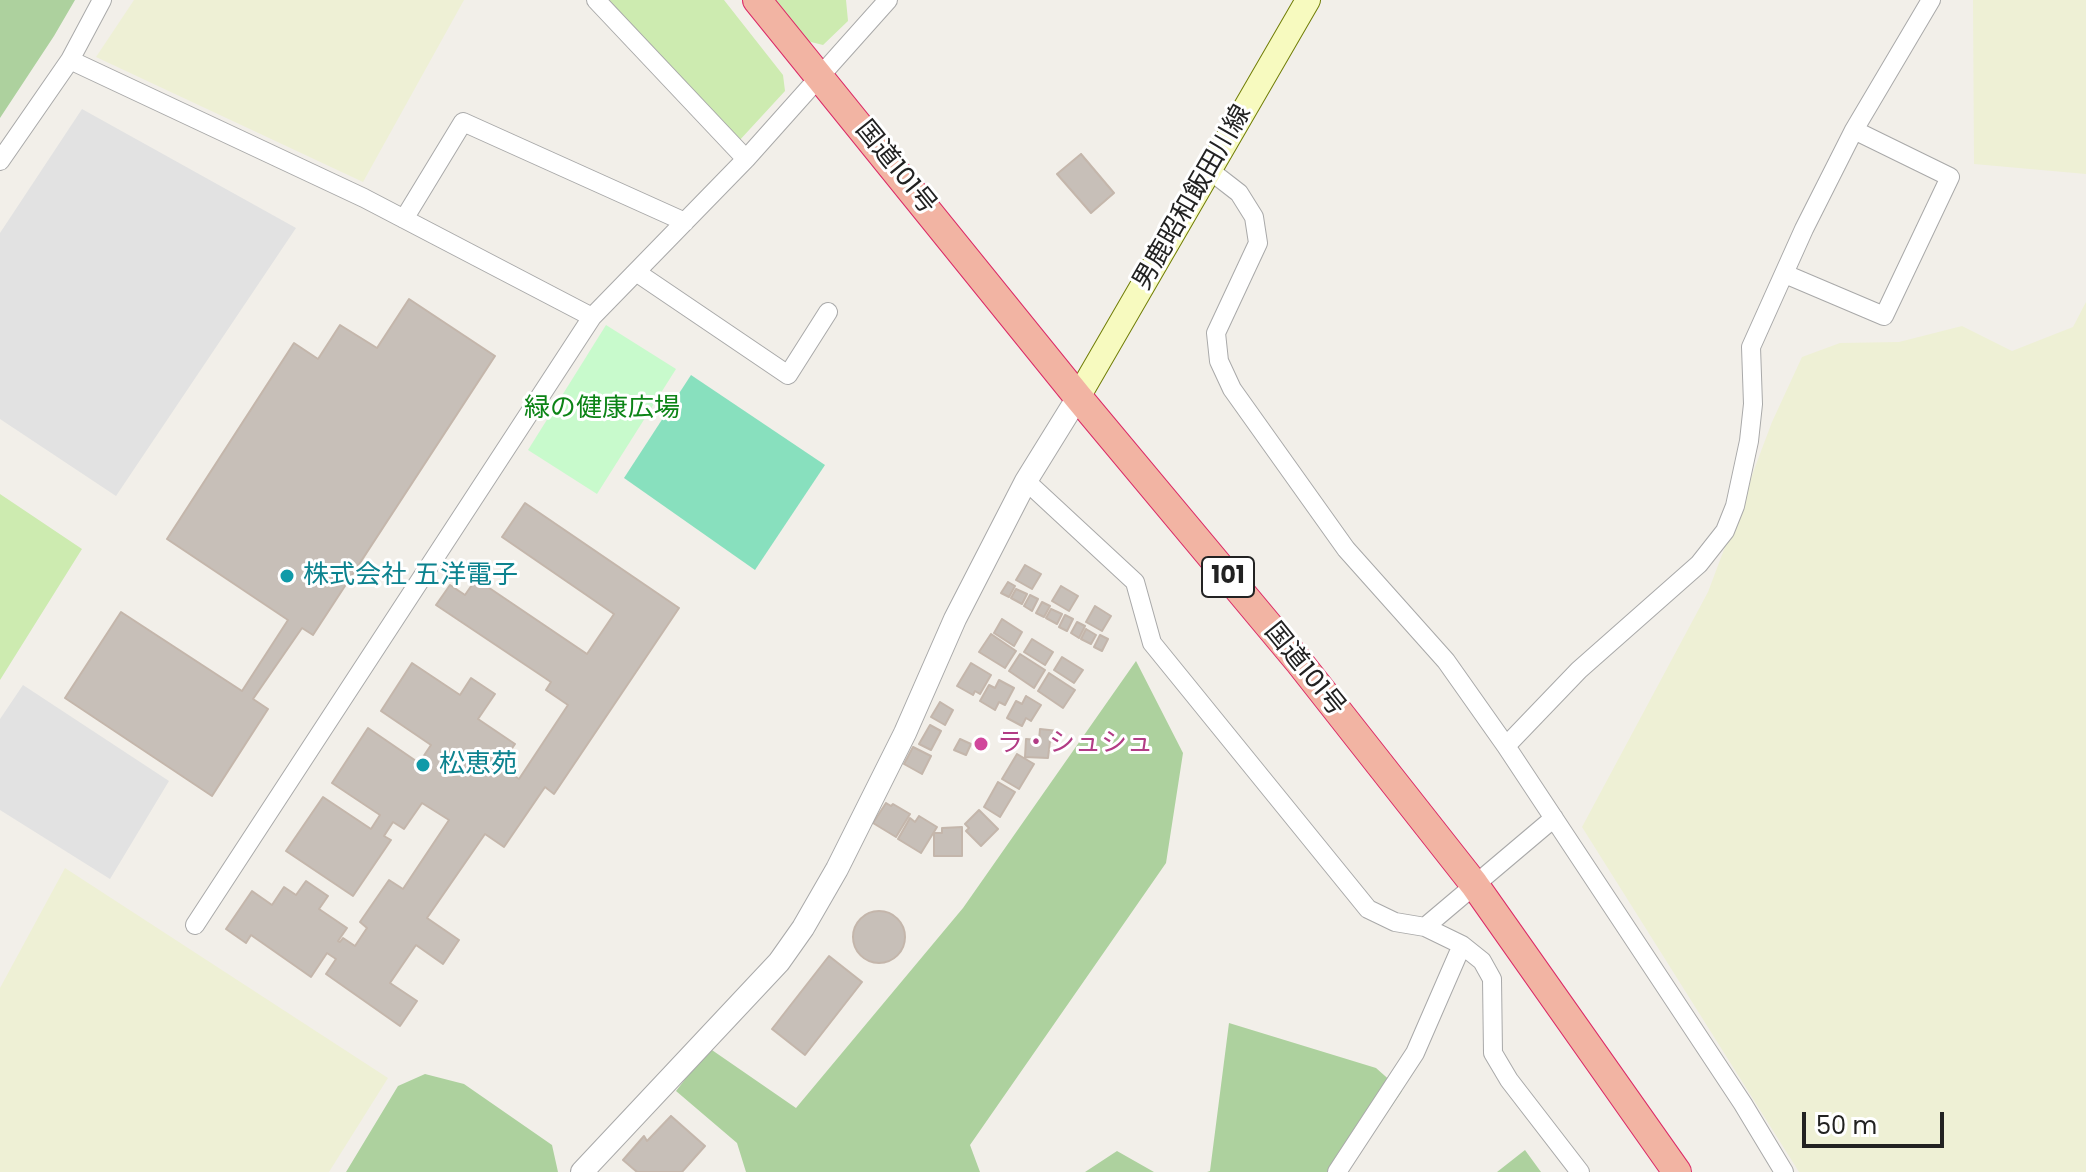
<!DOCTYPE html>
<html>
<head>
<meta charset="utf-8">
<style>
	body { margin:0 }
	#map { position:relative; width:2086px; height:1172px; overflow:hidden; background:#f2efe9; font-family:Poppins,sans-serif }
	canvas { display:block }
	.scale { position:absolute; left:1802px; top:1112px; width:142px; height:36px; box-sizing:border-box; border:4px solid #222; border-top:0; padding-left:10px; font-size:24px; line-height:28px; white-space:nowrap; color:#222; -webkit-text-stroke:6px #fff; paint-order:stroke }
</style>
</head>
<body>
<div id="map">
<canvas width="2086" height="1172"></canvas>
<div class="scale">50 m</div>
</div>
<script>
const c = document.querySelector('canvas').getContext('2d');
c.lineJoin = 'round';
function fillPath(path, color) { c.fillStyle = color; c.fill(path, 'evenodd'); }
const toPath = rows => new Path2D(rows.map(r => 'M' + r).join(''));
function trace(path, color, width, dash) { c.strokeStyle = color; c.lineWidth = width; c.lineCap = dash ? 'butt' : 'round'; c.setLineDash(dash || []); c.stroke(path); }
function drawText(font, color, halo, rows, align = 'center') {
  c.font = font + ' Poppins,"Noto Sans JP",sans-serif'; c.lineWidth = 6; c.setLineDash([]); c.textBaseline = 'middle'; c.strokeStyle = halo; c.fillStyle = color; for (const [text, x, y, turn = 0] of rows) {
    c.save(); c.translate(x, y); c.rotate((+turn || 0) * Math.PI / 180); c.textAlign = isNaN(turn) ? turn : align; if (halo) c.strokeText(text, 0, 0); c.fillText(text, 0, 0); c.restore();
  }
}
const farmland = toPath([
	[134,0,464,0,363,182,96,57],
	[1973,0,2086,0,2086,174,1974,164],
	[2086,302,2086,1172,1799,1172,1582,827,1708,592,1772,422,1802,357,1840,343,1899,342,1962,326,2012,351,2073,327],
	[65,868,388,1078,329,1172,0,1172,0,988]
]);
const grass = toPath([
	[606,0,724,0,783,75,785,91,738,142],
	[773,0,846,0,848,21,823,45,807,41],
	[0,494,82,549,0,680]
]);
const forest = toPath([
	[0,0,75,0,54,36,0,118],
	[1136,661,1183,753,1166,863,970,1145,980,1172,746,1172,737,1143,676,1091,709,1048,796,1108,963,908],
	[1229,1023,1376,1068,1402,1091,1347,1172,1207,1172,1210,1171],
	[425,1074,464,1084,552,1145,558,1172,346,1172,398,1086],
	[1525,1150,1541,1172,1497,1172],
	[1117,1151,1154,1172,1085,1172]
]);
const park = toPath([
	[606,325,676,369,597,494,528,450]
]);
const pitch = toPath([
	[691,375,825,465,755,570,624,478]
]);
const parking = toPath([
	[82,109,296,228,116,496,0,419,0,233],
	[23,685,169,781,110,879,0,810,0,719]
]);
const building = toPath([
	[1081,154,1114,193,1091,213,1057,174,1081,154],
	[409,299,495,356,313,635,302,628,253,699,268,709,212,796,65,698,121,612,242,691,288,620,167,539,294,343,318,359,340,325,377,348,409,299],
	[525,503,679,608,554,794,545,787,504,847,485,834,427,918,459,940,443,964,416,945,390,983,417,1001,400,1026,326,974,336,959,327,953,311,977,251,935,246,943,226,929,252,891,272,905,284,887,296,895,306,881,328,896,319,909,347,928,338,941,340,942,343,938,355,946,367,928,360,922,389,880,403,889,449,820,422,803,404,829,393,822,384,836,391,840,353,896,286,851,323,797,371,829,380,815,332,783,368,728,419,763,431,745,381,711,412,663,460,695,471,678,495,694,478,719,515,744,500,766,519,779,568,705,546,690,551,682,436,605,450,585,465,595,476,579,587,654,614,614,502,537,525,503],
	[1025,565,1041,574,1032,589,1016,580,1025,565],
	[1008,582,1015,586,1009,597,1001,593,1008,582],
	[1061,586,1078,596,1069,611,1052,601,1061,586],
	[1016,589,1027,594,1022,604,1011,598,1016,589],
	[1030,595,1038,599,1032,611,1024,606,1030,595],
	[1042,602,1050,606,1044,617,1036,613,1042,602],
	[1095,606,1111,616,1102,631,1086,622,1095,606],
	[1051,609,1062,614,1057,624,1046,618,1051,609],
	[1065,615,1073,619,1067,631,1059,627,1065,615],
	[1002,619,1022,632,1014,646,994,633,1002,619],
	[1077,622,1085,626,1079,638,1071,633,1077,622],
	[1086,629,1096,635,1091,644,1081,639,1086,629],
	[991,634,1016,651,1005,668,979,652,991,634],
	[1100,635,1108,639,1102,651,1094,647,1100,635],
	[1032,639,1053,652,1045,665,1024,652,1032,639],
	[1020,654,1045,670,1034,688,1009,671,1020,654],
	[1062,657,1083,670,1074,683,1054,670,1062,657],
	[971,663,991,675,980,694,975,691,973,695,957,686,971,663],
	[1049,673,1075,690,1063,708,1038,691,1049,673],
	[999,680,1014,688,1005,705,999,702,995,710,980,701,989,685,995,688,999,680],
	[1026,696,1041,705,1031,721,1026,718,1022,726,1007,718,1016,701,1022,704,1026,696],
	[940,702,953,710,945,725,931,717,940,702],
	[930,725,941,731,931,750,919,744,930,725],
	[1040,729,1058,731,1057,742,1050,741,1048,758,1025,757,1026,739,1039,740,1040,729],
	[960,739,971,744,966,755,954,750,960,739],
	[913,747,931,756,922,774,904,764,913,747],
	[1017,754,1034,764,1019,789,1002,779,1017,754],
	[998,782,1015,792,1000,817,984,807,998,782],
	[886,803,891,806,893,804,910,814,896,837,873,823,886,803],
	[979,810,998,829,981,846,966,831,969,828,965,824,979,810],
	[919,816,937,827,921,853,898,839,910,818,915,822,919,816],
	[962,827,962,856,934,856,934,833,942,833,942,828,962,827],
	'853 937a26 26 0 1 1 52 0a26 26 0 1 1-52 0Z',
	[829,956,862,982,805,1055,772,1029,829,956],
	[671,1116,705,1146,682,1172,637,1172,623,1160,644,1136,647,1141,671,1116]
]);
const minor = toPath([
	[596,0,746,159],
	[70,60,364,198,592,317],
	[0,161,70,60,102,0],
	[1208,169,1239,193,1254,217,1258,243,1216,333,1219,361,1232,389,1346,549,1446,661,1506,746,1743,1104,1784,1172],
	[404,219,463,122,685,222],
	[636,272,788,375,828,312],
	[1785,274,1884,316,1950,177,1854,130],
	[1026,481,1135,582,1152,643,1368,909,1395,922,1425,927,1462,945,1482,961,1492,979,1493,1053,1509,1080,1580,1172],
	[1506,746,1579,670,1699,564,1725,531,1735,506,1749,441,1753,404,1751,347,1804,229,1854,130,1931,0],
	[195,925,592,317,746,159,888,0],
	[1425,927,1554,818],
	[1337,1172,1415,1053,1462,945]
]);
const tertiary = toPath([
	[582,1172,779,962,803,928,837,869,905,733,955,619,1026,481,1078,397]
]);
const secondary = toPath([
	[1078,397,1308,0]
]);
const trunk = toPath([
	[757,0,1078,397,1300,663,1474,884,1677,1172]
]);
const markers = [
	[287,576,8,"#0f9aa8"],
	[981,744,8,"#d1479c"],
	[423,765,8,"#0f9aa8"]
];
const shields = [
	[1228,577,52]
];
const shieldNames = [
	["101",1228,577]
];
const streetNames = [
	["国道101号",895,168,51],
	["男鹿昭和飯田川線",1193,198,-60],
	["国道101号",1304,670,51]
];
const parkNames = [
	["緑の健康広場",602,409]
];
const cultureNames = [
	["株式会社 五洋電子",303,576],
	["松恵苑",439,765]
];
const hotelNames = [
	["ラ・シュシュ",997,744]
];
fillPath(farmland, '#eef0d5');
fillPath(grass, '#cdebb0');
fillPath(forest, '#add19e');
fillPath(park, '#c8facc');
fillPath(pitch, '#88e0be');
fillPath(parking, '#e2e2e2');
fillPath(building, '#c7bfb8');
trace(building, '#c4b6ab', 2);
trace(minor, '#a9a9a9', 20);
trace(tertiary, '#a9a9a9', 24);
trace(secondary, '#707d05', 26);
trace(trunk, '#dc2a67', 30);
trace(minor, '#fff', 18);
trace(tertiary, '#fff', 22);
trace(secondary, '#f7fabf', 24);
trace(trunk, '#f2b4a3', 28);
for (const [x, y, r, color] of markers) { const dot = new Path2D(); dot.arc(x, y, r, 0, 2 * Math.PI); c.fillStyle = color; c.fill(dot); trace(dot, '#fff', 3); }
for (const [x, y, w] of shields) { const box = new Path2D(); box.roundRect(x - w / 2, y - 20, w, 40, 6); c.fillStyle = '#fff'; c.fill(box); trace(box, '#222', 2); }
drawText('bold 24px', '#222', null, shieldNames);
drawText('26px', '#222', '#fff', streetNames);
drawText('26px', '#0c8416', '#fff', parkNames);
drawText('26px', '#0d838f', '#fff', cultureNames, 'left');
drawText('26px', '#b23c85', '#fff', hotelNames, 'left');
</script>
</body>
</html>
